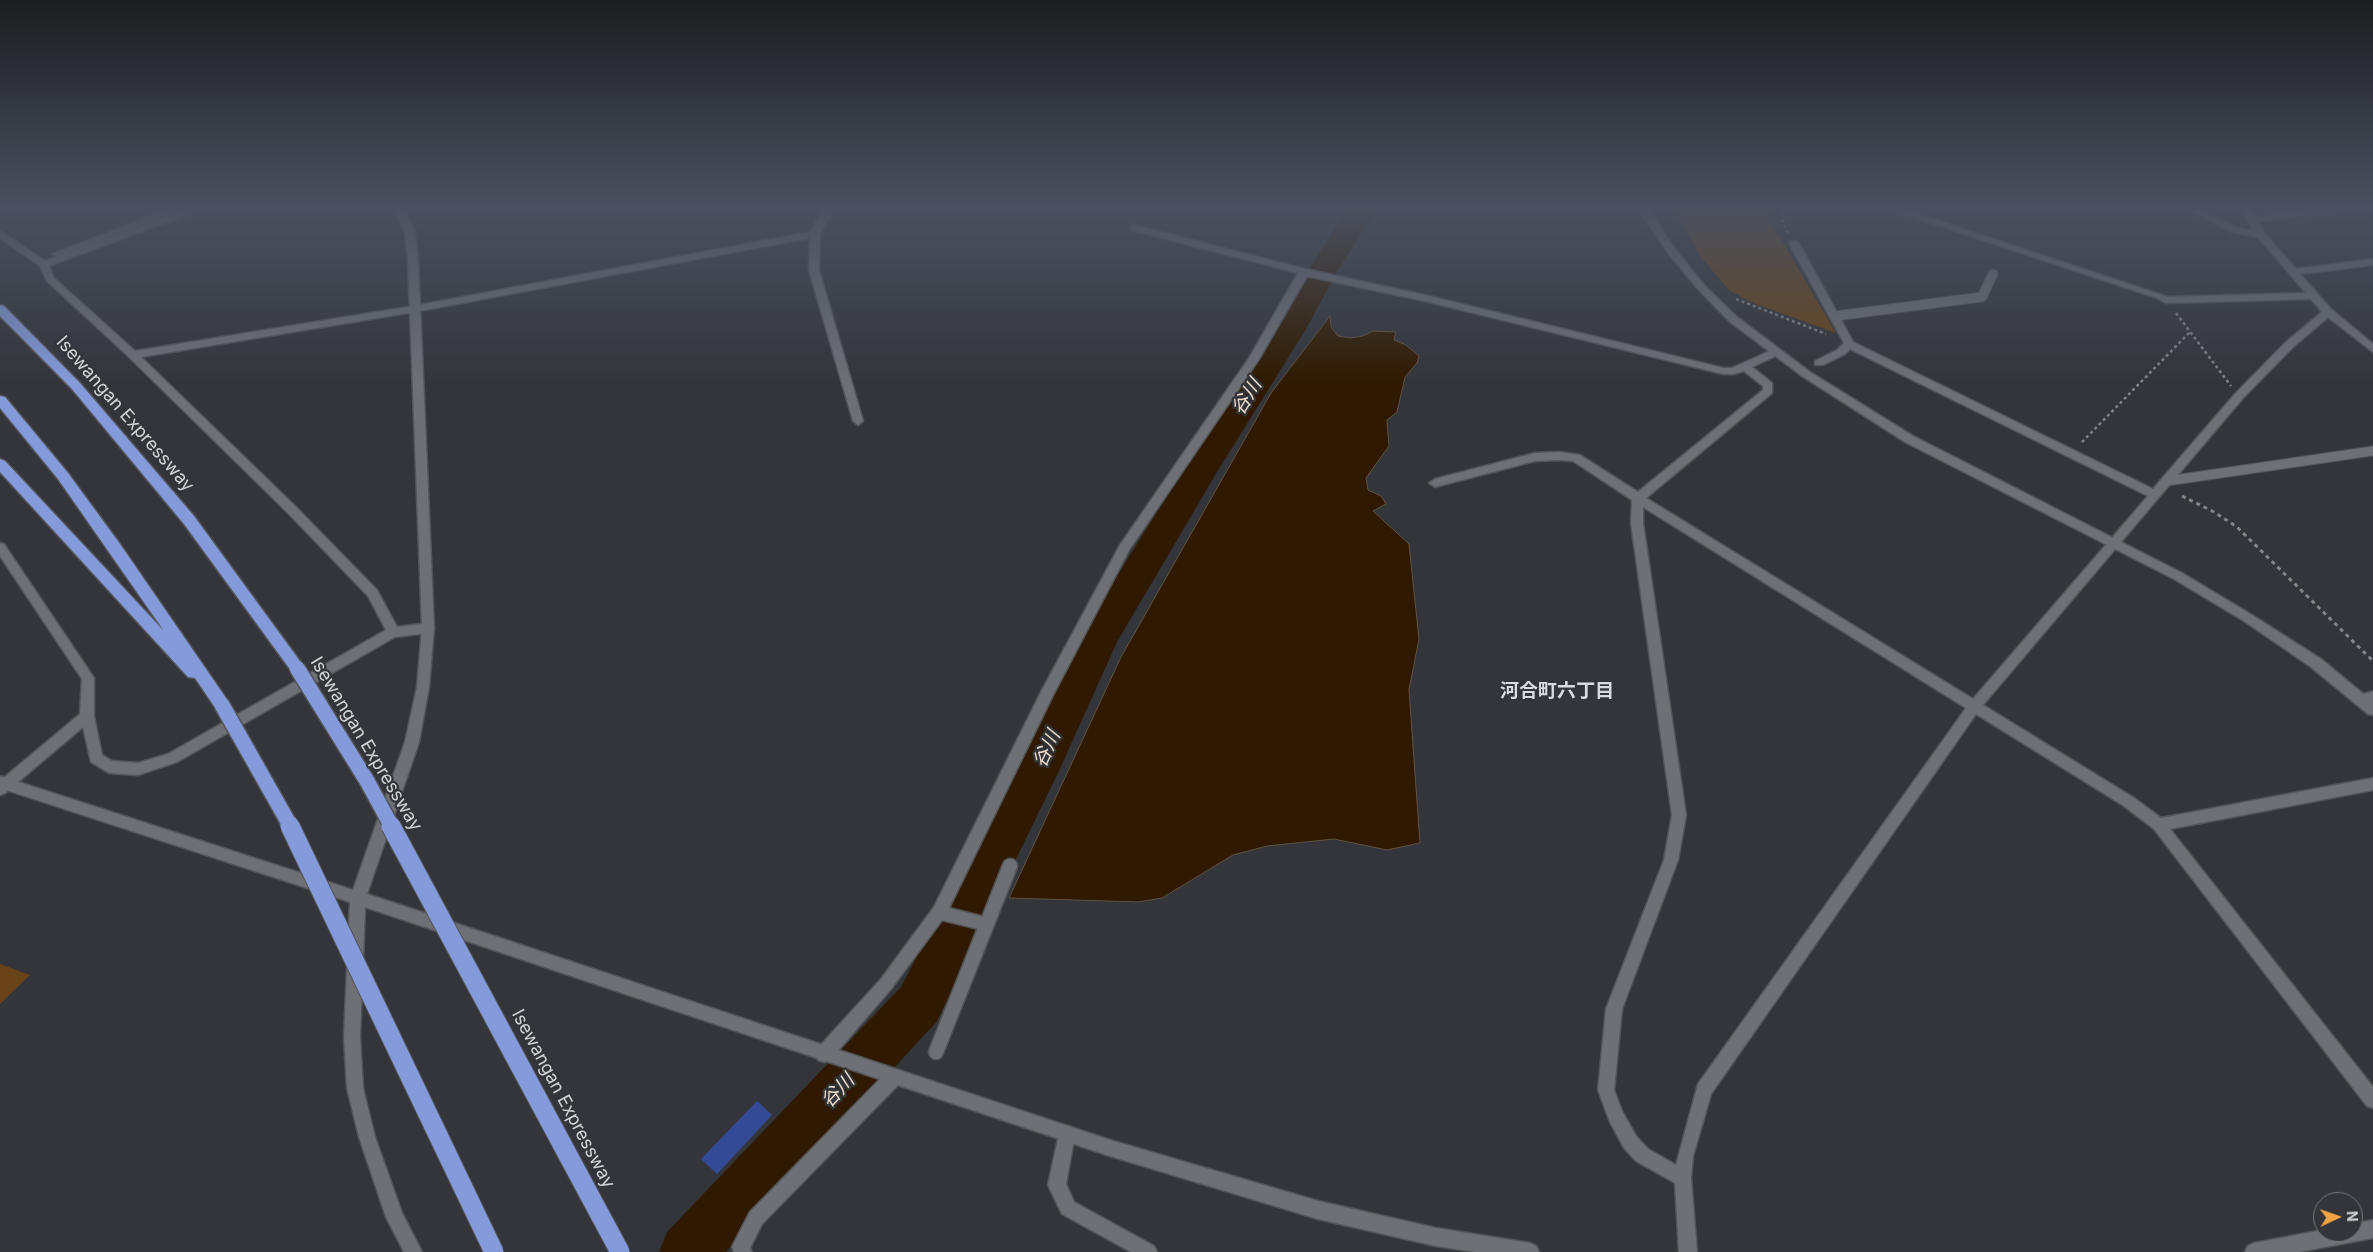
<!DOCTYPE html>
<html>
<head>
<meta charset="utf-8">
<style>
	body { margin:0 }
	#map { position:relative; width:2373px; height:1252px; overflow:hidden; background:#33353a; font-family:Inter,sans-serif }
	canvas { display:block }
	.north { position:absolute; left:2313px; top:1192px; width:50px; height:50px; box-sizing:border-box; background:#33353a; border:1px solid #737579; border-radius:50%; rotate:87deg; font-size:14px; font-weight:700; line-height:20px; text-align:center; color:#d2d4d7 }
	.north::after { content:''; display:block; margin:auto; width:18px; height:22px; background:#f4a444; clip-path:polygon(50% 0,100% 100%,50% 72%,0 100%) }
</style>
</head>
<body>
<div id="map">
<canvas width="2373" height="1252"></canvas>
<div class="north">N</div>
</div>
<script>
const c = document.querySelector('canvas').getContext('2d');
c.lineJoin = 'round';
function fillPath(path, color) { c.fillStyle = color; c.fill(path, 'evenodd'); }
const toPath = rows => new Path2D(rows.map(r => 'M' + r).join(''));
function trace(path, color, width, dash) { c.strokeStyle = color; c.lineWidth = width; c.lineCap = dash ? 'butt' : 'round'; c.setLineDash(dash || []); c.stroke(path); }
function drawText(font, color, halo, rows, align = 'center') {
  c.font = font + ' Inter,"Noto Sans JP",sans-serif'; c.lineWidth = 4.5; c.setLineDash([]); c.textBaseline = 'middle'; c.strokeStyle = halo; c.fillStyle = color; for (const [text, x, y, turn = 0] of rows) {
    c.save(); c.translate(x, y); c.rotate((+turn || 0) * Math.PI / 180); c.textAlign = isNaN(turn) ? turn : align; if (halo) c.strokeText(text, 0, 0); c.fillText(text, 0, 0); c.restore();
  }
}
const green = toPath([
	[1674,209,1775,209,1768,217,1836,333,1753,303,1729,290,1700,256],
	[0,964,30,975,0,1004]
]);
const water = toPath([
	[1330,316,1331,327,1338,336,1350,338,1363,336,1373,331,1396,332,1394,340,1406,345,1419,356,1417,363,1405,377,1397,412,1387,420,1389,446,1366,478,1368,490,1381,496,1386,504,1373,511,1409,544,1419,639,1409,690,1420,843,1387,850,1334,839,1267,846,1233,855,1162,898,1138,902,1009,898,1121,657,1271,393,1330,316]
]);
const river = toPath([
	[1347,209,1377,209,1338,270,1306,329,1217,472,1117,642,1058,773,937,1021,726,1252,659,1252,667,1232,901,987,1018,764,1085,627,1347,209]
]);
const building = toPath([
	[757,1101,772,1115,717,1174,701,1159]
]);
const pathFar1 = toPath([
	[1788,209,1783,215,1783,223,1788,233],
	[1736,299,1826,334],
	[2176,313,2231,386],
	[2082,442,2190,332]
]);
const path = toPath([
	[2182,496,2214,512,2237,527,2373,661]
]);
const serviceFar2 = toPath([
	[1835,316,1982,297,1993,274],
	[2167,481,2373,451]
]);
const serviceFar1 = toPath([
	[2362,700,2373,697]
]);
const service = toPath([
	[936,1052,1010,866]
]);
const pedestrian = toPath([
	[169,209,183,209,60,256,57,257,52,254,169,209]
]);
const minor = toPath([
	[188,209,202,209,49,266,54,278,135,351,414,306,815,231,820,234,815,237,414,312,141,357,295,506,377,590,397,627,428,623,432,625,434,628,432,631,428,633,395,637,177,762,138,775,109,773,91,762,83,727,5,793,0,795,0,781,80,714,82,679,0,556,0,543,4,544,94,678,94,716,102,755,112,761,138,763,168,754,386,630,368,596,287,512,129,357,47,281,40,266,0,238,0,231,45,261,188,209],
	[1889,209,1903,209,2168,297,2306,293,2258,237,2231,232,2187,209,2199,209,2237,228,2254,231,2240,209,2250,209,2254,216,2313,209,2343,209,2338,212,2257,221,2265,234,2296,269,2373,259,2373,265,2300,274,2332,310,2373,344,2373,352,2328,317,2293,347,2243,398,1983,705,2134,798,2161,818,2373,778,2373,790,2170,829,2373,1087,2373,1108,2367,1106,2154,829,2124,806,1976,714,1711,1094,1693,1156,1691,1178,1697,1252,1679,1252,1675,1183,1636,1161,1624,1148,1610,1122,1598,1090,1606,1009,1664,860,1672,815,1631,523,1632,500,1573,461,1559,460,1535,461,1435,487,1429,483,1435,479,1535,453,1559,452,1580,455,1638,492,1763,390,1763,386,1744,371,1734,374,1723,374,1429,302,1307,276,1259,359,1129,550,1054,693,949,908,992,919,994,924,992,929,987,931,942,920,891,989,830,1060,824,1062,818,1060,816,1054,818,1048,881,979,934,907,1041,692,1120,545,1249,358,1298,273,1131,230,1131,226,1134,225,1305,269,1429,296,1723,368,1732,368,1772,350,1780,350,1780,354,1752,367,1772,383,1772,393,1646,498,1973,699,2148,496,1850,349,1845,354,1823,365,1815,365,1815,361,1837,350,1844,343,1789,243,1791,241,1797,241,1799,243,1853,342,2153,489,2235,394,2285,343,2322,312,2311,299,2166,303,2157,298,1889,209],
	[1643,507,1966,708,1698,1084,1676,1165,1648,1149,1636,1136,1622,1111,1614,1090,1622,1009,1678,860,1686,815,1643,523,1643,507],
	[894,1069,900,1071,902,1077,900,1083,762,1224,750,1248,752,1252,734,1252,732,1247,750,1212,888,1071,894,1069],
	[1067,1126,1073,1128,1075,1134,1066,1184,1074,1202,1154,1246,1157,1252,1131,1252,1062,1214,1048,1185,1059,1134,1061,1128,1067,1126]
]);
const tertiary = toPath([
	[395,209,405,209,415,233,418,259,434,628,429,687,419,742,367,894,1110,1140,1318,1201,1436,1228,1530,1243,1536,1246,1539,1252,1475,1252,1436,1246,1318,1219,1110,1156,365,907,360,1037,363,1088,375,1137,402,1213,422,1252,404,1252,386,1217,359,1137,347,1088,344,1037,350,902,0,788,0,776,353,890,405,742,417,687,422,628,408,259,405,233,395,209],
	[823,209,833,209,820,234,819,270,863,421,858,425,853,421,809,270,810,234,823,209],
	[1638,209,1648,209,1675,249,1704,285,1737,317,1810,372,1913,436,2182,573,2252,615,2321,659,2373,702,2373,715,2368,714,2311,667,2244,621,2174,579,1905,442,1802,376,1729,321,1698,289,1668,253,1638,209],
	[2373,1220,2373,1238,2299,1252,2245,1252,2248,1246,2254,1243,2323,1230,2323,1232,2353,1232,2353,1224,2373,1220]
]);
const motorway = toPath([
	[0,305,4,306,80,383,194,516,302,664,305,668,302,672,297,674,292,672,184,524,72,389,0,316,0,305],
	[0,396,5,397,68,473,120,544,228,701,230,705,228,709,222,711,216,709,195,678,188,677,0,472,0,459,5,461,164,631,58,479,0,408,0,396]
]);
const motorwayBridgeFar1 = toPath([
	[297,668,367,781,392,827],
	[222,705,291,827]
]);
const motorwayBridge = toPath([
	[290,826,494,1252],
	[391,826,620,1252]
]);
const streetNames = [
	["Isewangan Expressway",125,414,49],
	["Isewangan Expressway",366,744,59],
	["Isewangan Expressway",563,1099,62]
];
const waterNames = [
	["谷川",1247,397,-58],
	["谷川",1047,749,-65],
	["谷川",838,1091,-47]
];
const neighbourhoodNames = [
	["河合町六丁目",1557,691]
];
fillPath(green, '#684317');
fillPath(water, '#2f1a01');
trace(water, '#605241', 1);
fillPath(river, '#2f1a01');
fillPath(building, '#354a96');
trace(serviceFar2, '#525458', 11);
trace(serviceFar1, '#525458', 14);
trace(service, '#525458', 17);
trace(pedestrian, '#525458', 3);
trace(minor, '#525458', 3);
trace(tertiary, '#525458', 3);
trace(motorway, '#525458', 3);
trace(pathFar1, '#828488', 2.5, [3, 3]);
trace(path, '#828488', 3, [4, 4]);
trace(serviceFar2, '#6e7076', 9);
trace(serviceFar1, '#6e7076', 11);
trace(service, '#6e7076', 14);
fillPath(pedestrian, '#6e7076');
fillPath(minor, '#6e7076');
fillPath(tertiary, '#6e7076');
fillPath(motorway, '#849ada');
trace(motorwayBridgeFar1, '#525458', 18, []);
trace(motorwayBridge, '#525458', 21, []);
trace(motorwayBridgeFar1, '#849ada', 15);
trace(motorwayBridge, '#849ada', 19);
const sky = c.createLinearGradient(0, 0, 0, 384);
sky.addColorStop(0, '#1c1d20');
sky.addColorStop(0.54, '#4a5160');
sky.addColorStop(1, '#4a516000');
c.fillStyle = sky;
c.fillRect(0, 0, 2373, 384);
drawText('18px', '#d2d4d7', '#33353a', streetNames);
drawText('italic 19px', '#f1dfcd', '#33353a', waterNames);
drawText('bold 19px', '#d8dbe1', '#33353a', neighbourhoodNames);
</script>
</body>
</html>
